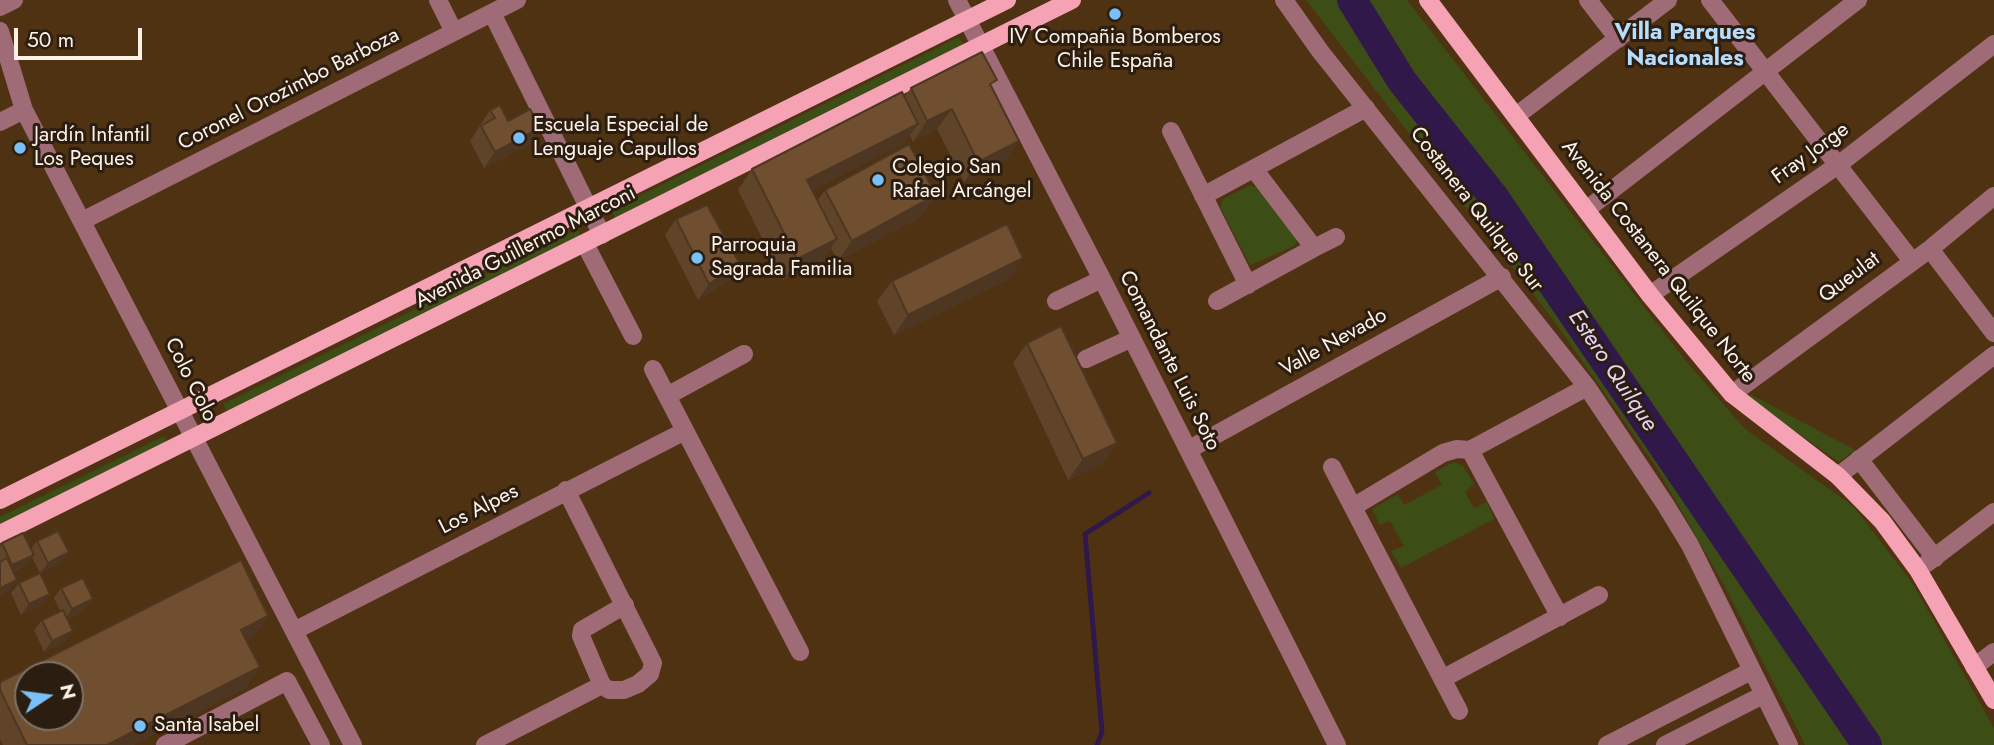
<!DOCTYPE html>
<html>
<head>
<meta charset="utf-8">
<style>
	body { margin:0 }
	#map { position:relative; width:1994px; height:745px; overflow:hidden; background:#4f3212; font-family:Jost,sans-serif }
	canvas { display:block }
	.north { position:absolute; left:14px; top:661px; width:70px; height:70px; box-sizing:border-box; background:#2b1d10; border:2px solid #7f7266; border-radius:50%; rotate:77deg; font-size:19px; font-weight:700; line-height:28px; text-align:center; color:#fef2e8 }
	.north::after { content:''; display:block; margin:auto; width:24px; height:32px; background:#79bff8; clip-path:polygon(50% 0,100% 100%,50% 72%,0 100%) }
	.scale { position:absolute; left:14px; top:28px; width:128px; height:32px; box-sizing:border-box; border:4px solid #fef2e8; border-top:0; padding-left:9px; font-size:21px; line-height:24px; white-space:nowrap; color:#fef2e8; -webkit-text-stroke:5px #2b1d10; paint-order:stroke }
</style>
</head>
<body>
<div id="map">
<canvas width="1994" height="745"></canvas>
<div class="north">N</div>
<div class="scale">50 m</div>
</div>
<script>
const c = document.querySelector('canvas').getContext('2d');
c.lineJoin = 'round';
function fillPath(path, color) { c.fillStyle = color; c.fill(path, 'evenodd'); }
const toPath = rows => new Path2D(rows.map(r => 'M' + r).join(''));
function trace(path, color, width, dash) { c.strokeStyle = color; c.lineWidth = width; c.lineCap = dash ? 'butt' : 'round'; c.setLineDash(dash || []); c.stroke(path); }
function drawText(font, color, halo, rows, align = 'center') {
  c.font = font + ' Jost,sans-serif'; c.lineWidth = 6; c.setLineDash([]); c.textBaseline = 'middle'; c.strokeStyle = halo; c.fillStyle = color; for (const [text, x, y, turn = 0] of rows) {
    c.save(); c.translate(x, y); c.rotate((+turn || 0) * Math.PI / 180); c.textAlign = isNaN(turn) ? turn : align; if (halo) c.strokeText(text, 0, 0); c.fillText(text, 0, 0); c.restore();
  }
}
const green = toPath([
	[1306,0,1407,0,1685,360,1744,428,1854,507,1913,584,1994,728,1994,745,1805,745,1724,585,1657,468,1554,321],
	[959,37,964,46,616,220,611,210],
	[1251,185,1260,190,1298,239,1294,246,1250,265,1220,207,1223,199],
	[578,229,582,238,229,414,223,404],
	[1750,394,1855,450,1839,462,1746,397],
	[164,436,168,445,0,526,0,517],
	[1454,462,1463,466,1474,484,1465,492,1474,508,1487,502,1494,519,1401,568,1391,551,1404,546,1390,521,1380,525,1372,509,1398,494,1404,505,1442,485,1435,472]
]);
const stream = toPath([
	[1531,284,1538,263],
	[1097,745,1102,732,1085,534,1149,493]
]);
const river = toPath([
	[1352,0,1402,81,1493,196,1867,745]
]);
const minor = toPath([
	[438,0,454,32],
	[957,0,1102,279,1337,745],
	[1284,0,1320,51,1587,387,1665,504,1690,545,1789,745],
	[1588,0,1618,39],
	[1710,0,1912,261],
	[0,7,14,0],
	[492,13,602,235],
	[0,31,24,110,353,745],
	[1516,116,1668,0],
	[0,122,24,110],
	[1171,131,1248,285],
	[1203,196,1366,108],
	[1586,210,1858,0],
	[82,221,517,0],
	[585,244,633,336],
	[1314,248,1336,237],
	[1930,249,1994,333],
	[1650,295,1838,165,1994,44],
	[1056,301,1102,279],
	[1217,301,1314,248,1254,169],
	[1086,359,1132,338],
	[653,369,800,652],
	[1732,394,1930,249,1994,196],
	[667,396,744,354],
	[1188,450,1502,277],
	[1859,459,1935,558],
	[1332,467,1459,711],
	[1838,476,1994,355],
	[566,490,653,663,650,674,638,684,624,690,609,690,602,685],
	[1353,507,1443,453,1457,449,1470,450],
	[1927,563,1994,512],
	[1560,617,1470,450,1587,387],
	[294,631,685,431],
	[1974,667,1994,652],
	[1442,679,1599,595],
	[165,745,287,681,321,745],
	[485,745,602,685,581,636,582,630,625,605],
	[1607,745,1751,671],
	[1665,745,1763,695]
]);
const major = toPath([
	[1428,0,1650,295,1732,394,1838,476,1882,521,1918,570,1994,700],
	[0,500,1007,0],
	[0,534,1072,0]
]);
const wall = toPath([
	[992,87,1005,161,964,182,937,129,913,142,910,135,903,144,812,190,817,201,825,190,922,216,838,261,831,248,823,260,783,280,738,190,752,169,904,97,911,88],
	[490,110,508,121,529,144,484,168,470,141],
	[676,219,740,264,729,280,698,300,665,235],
	[1009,279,894,335,877,301,892,281],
	[1027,343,1117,443,1103,463,1068,480,1013,363],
	[37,541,61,563,40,573,32,557,26,565,13,572,9,591,0,595,0,546,2,543,31,549],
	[19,583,43,605,21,615,11,593],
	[61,588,85,610,67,619,65,642,44,652,34,630,42,620,60,611,54,598],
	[254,636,246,640,246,688,133,745,3,745,0,739,0,682]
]);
const shadedWall = toPath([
	[952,109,937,129,913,142,927,121],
	[918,124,903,144,792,200,807,180],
	[540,128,529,144,484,168,495,152],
	[1019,141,1005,161,964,182,978,162],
	[936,195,922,216,838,261,852,241],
	[837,239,823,260,783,280,797,259],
	[1023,258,1009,279,894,335,908,315],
	[740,264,729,280,698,300,709,284],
	[1117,443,1103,463,1068,480,1083,459],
	[69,552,61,563,40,573,48,563],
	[34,555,26,565,5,575,12,565],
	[17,580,9,591,0,595,0,588],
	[50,594,43,605,21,615,29,604],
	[93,599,85,610,64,620,72,609],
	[268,616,254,636,227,650,241,630],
	[73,631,65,642,44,652,52,641],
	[260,667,246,688,133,745,107,745]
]);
const building = toPath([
	[982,52,997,80,990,84,1019,141,978,162,952,109,927,121,911,88,982,52],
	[902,92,918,124,807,180,837,239,797,259,752,169,902,92],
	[500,105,508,121,530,109,540,128,495,152,481,126,495,118,490,110,500,105],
	[909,144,936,195,852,241,825,190,909,144],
	[707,205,740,264,709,284,676,219,707,205],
	[1007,224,1023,258,908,315,892,281,1007,224],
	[1061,326,1117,443,1083,459,1027,343,1061,326],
	[58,531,69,552,48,563,37,541,58,531],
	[23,533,34,555,12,565,2,543,23,533],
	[7,558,17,580,0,588,0,562,7,558],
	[241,560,268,616,241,630,260,667,107,745,27,745,0,690,0,682,241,560],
	[28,675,70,675,70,717,28,717,28,675],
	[40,573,50,594,29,604,19,583,40,573],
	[83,578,93,599,72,609,61,588,83,578],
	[63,610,73,631,52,641,42,620,63,610]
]);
const markers = [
	[1115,14,7,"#79bff8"],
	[519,138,7,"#79bff8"],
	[20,148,7,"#79bff8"],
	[878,180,7,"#79bff8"],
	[697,258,7,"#79bff8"],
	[140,726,7,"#79bff8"]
];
const poiNames = [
	["IV Compañia Bomberos",1115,38,"center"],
	["Chile España",1115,62,"center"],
	["Escuela Especial de",533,126],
	["Lenguaje Capullos",533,150],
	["Jardín Infantil",34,136],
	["Los Peques",34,160],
	["Colegio San",892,168],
	["Rafael Arcángel",892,192],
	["Parroquia",711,246],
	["Sagrada Familia",711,270],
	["Santa Isabel",154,726]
];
const streetNames = [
	["Coronel Orozimbo Barboza",289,90,-27],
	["Fray Jorge",1811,154,-36],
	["Costanera Quilque Sur",1476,210,52],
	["Avenida Guillermo Marconi",526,248,-27],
	["Avenida Costanera Quilque Norte",1658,262,52],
	["Queulat",1850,278,-37],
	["Valle Nevado",1334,343,-29],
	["Comandante Luis Soto",1169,361,63],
	["Colo Colo",190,380,63],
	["Los Alpes",479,510,-27]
];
const neighbourhoodNames = [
	["Villa Parques",1685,33],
	["Nacionales",1685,59]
];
const waterNames = [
	["Estero Quilque",1612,371,56]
];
fillPath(green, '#3d4d16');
trace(stream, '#31184a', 5);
trace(river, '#31184a', 30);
trace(minor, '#9e6b77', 18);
trace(major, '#f5a2b5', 18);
fillPath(wall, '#5f4429');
fillPath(shadedWall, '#4e3722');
fillPath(building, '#6f4f30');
trace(building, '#4e3722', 2);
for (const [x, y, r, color] of markers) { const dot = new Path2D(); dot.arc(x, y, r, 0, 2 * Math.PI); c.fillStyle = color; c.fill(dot); trace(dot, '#2b1d10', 2.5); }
drawText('21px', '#fef2e8', '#2b1d10', poiNames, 'left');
drawText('21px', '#fef2e8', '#2b1d10', streetNames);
drawText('bold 23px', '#b7ddfd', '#2b1d10', neighbourhoodNames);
drawText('italic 23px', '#e2d4f5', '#2b1d10', waterNames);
</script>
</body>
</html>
